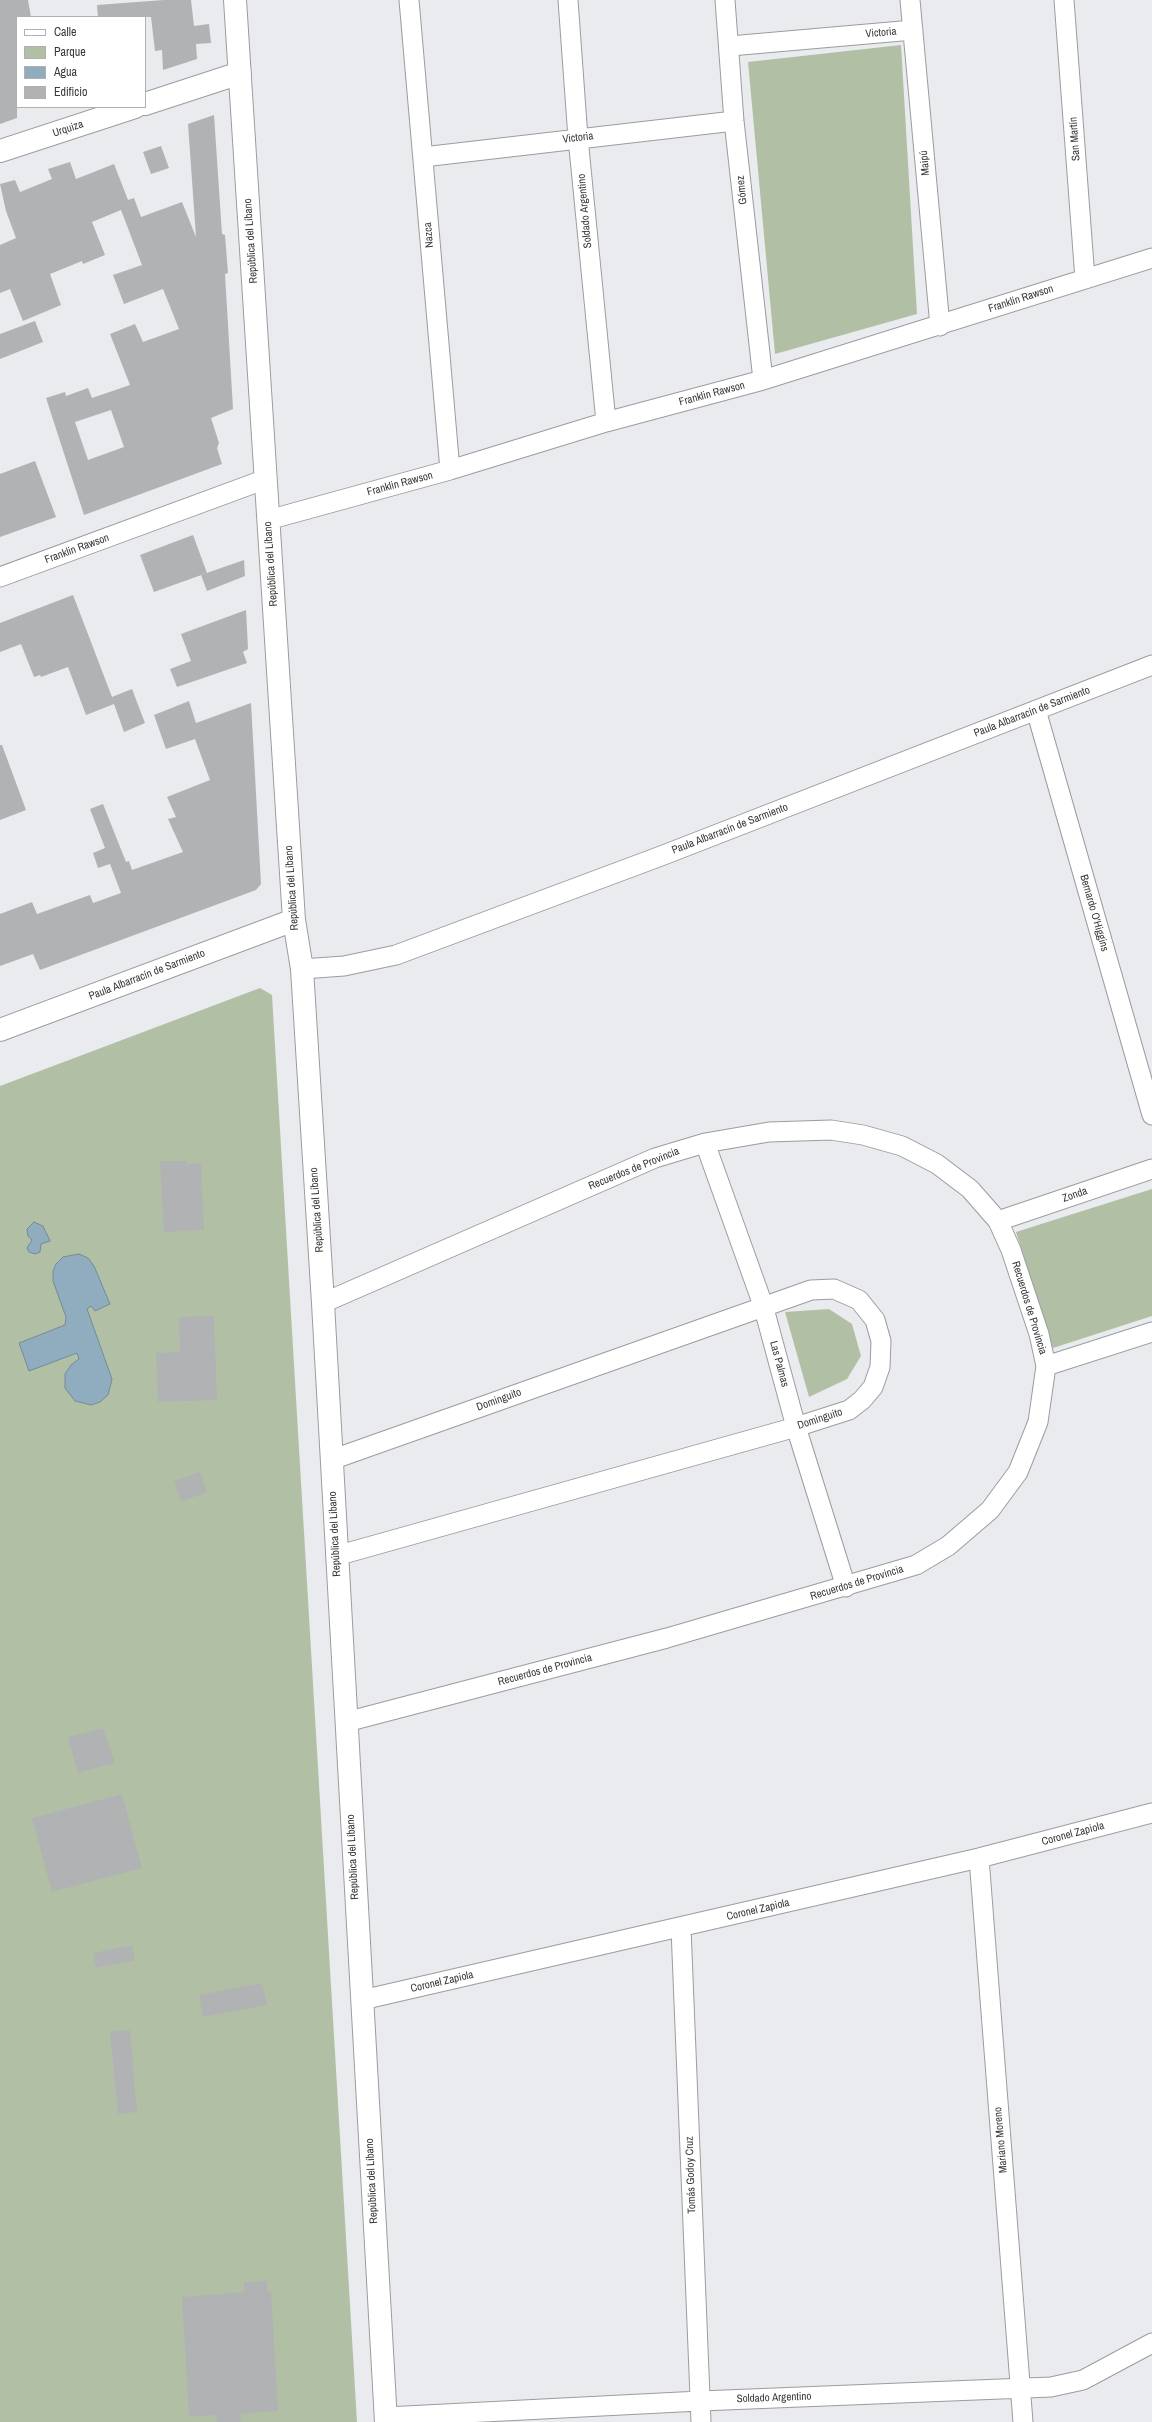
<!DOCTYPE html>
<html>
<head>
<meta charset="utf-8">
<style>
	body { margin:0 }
	#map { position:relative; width:1152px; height:2422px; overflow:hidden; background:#eaebee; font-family:"Archivo Narrow",sans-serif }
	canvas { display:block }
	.legend { position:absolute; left:16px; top:16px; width:130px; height:92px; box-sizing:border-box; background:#fff; border:1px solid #afb0b0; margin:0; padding:5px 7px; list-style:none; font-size:12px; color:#38393a }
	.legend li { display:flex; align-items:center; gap:8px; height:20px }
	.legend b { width:20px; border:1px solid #afb0b0 }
</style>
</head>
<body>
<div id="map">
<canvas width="1152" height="2422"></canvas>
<ul class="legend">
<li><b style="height:5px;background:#fff"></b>Calle</li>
<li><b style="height:11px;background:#b1c0a5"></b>Parque</li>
<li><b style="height:11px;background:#90acbf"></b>Agua</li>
<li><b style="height:11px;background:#b1b2b4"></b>Edificio</li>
</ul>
</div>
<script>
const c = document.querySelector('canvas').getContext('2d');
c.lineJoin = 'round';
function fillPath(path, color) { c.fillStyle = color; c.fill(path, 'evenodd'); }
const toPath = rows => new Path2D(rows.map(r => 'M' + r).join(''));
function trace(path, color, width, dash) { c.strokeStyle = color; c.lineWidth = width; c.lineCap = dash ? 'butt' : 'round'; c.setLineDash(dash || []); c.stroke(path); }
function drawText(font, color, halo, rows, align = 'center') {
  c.font = font + ' "Archivo Narrow",sans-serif'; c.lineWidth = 3.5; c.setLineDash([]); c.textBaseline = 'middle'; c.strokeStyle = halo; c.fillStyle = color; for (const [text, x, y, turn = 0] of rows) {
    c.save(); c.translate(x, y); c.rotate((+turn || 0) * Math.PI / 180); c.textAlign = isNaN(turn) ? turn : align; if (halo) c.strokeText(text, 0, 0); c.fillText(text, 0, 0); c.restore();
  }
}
const green = toPath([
	[901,45,917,314,775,354,748,62],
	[260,988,272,995,357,2422,0,2422,0,1086],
	[1152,1189,1152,1316,1053,1348,1016,1232],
	[829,1309,852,1324,861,1356,847,1379,809,1397,785,1312]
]);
const water = toPath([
	[34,1222,43,1226,50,1241,41,1244,40,1252,35,1254,29,1252,27,1248,32,1240,28,1236,27,1229,34,1222],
	[79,1254,88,1258,94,1266,110,1304,95,1311,91,1306,87,1309,112,1379,108,1395,100,1402,91,1405,75,1401,65,1388,65,1374,71,1365,79,1359,77,1353,29,1371,19,1343,65,1325,66,1317,53,1281,53,1271,56,1264,63,1257,79,1254]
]);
const building = toPath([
	[0,0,28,0,31,17,17,17,17,118,0,124],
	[164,0,191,0,194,26,209,24,211,43,196,44,197,59,163,70,162,50,155,51,151,17,98,17,97,5],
	[214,115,222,234,225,235,228,273,225,274,233,409,211,418,219,443,217,448,222,464,84,515,46,398,65,392,66,396,88,388,92,398,130,385,110,334,135,324,143,342,179,329,163,289,124,304,113,275,142,265,121,210,92,222,105,255,83,264,82,261,50,274,61,305,23,321,10,289,0,293,0,245,16,238,6,211,0,184,15,180,20,192,52,179,48,169,70,162,76,179,114,164,128,200,134,198,141,217,182,202,196,237,188,124],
	[111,410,124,447,88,460,75,422],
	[161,146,169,168,151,174,143,152],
	[35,321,43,342,0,359,0,334],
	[35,461,56,517,0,537,0,474],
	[193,535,207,573,154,592,140,555],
	[244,560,245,576,207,591,201,575],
	[73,595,112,697,132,689,145,723,124,732,114,704,86,715,68,667,41,677,40,675,34,677,21,644,0,652,0,623],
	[246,610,248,649,243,652,247,663,177,687,170,669,191,661,181,634],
	[189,701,196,723,251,703,261,884,256,890,40,970,33,954,0,966,0,914,32,902,37,914,90,895,93,903,121,893,110,864,98,868,93,853,105,848,90,809,103,804,126,862,129,861,132,870,183,852,168,819,176,817,167,797,210,780,195,739,166,749,154,715],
	[0,745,2,745,26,810,0,820],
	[160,1161,187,1161,187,1164,201,1163,204,1230,164,1232],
	[214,1316,217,1400,158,1402,156,1353,180,1352,179,1317],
	[200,1472,207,1492,181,1502,174,1481],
	[103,1728,115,1763,78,1773,68,1737],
	[122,1794,142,1868,52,1892,32,1818],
	[132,1945,135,1960,96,1968,93,1953],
	[262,1983,267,2005,203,2017,199,1995],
	[130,2030,137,2112,118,2114,110,2031],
	[267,2281,267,2291,271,2291,278,2411,240,2414,241,2422,217,2422,216,2415,189,2417,182,2297,244,2292,244,2282]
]);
const street = toPath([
	[409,0,450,470],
	[568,0,578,138,606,422],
	[725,0,734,121,763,380],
	[910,0,940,326],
	[1064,0,1085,279],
	[730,46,913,30],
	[423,157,734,121],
	[268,520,450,470,606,422,763,380,1152,258],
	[0,577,266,479],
	[1036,710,1152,1115],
	[302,969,344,966,396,955,661,856,1152,665],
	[705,1143,763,1305,796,1427,846,1587],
	[998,1221,1152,1169],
	[323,1303,655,1158,705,1143,769,1132,831,1130,863,1135,902,1146,937,1164,970,1189,998,1221,1011,1250,1039,1334,1046,1366,1038,1422,1018,1472,990,1510,948,1546,916,1565,667,1638,346,1722],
	[1046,1366,1152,1332],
	[331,1460,811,1290,834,1289,859,1300,875,1320,881,1341,880,1367,873,1387,862,1400,849,1410,796,1427,336,1556],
	[979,1858,1023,2422],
	[681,1928,701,2422],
	[362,2000,979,1858,1152,1813],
	[386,2417,700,2401,1051,2387,1083,2380,1152,2343]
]);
const secondary = toPath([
	[235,0,294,920,302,969,323,1303,386,2422],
	[145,104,240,73],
	[0,151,135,107],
	[0,1030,294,920]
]);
const streetNames = [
	["Victoria",881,33,-5],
	["Urquiza",68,129,-18],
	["Victoria",578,138,-7],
	["San Martín",1075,139,-94],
	["Maipú",925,163,-95],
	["Gómez",742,190,-96],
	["Soldado Argentino",585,211,-95],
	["Nazca",429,235,-95],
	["República del Líbano",251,241,-94],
	["Franklin Rawson",1021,299,-18],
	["Franklin Rawson",712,394,-15],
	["Franklin Rawson",400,484,-15],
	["Franklin Rawson",77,549,-20],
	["República del Líbano",271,564,-94],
	["Paula Albarracín de Sarmiento",1032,712,-21],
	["Paula Albarracín de Sarmiento",730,829,-21],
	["República del Líbano",292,888,-94],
	["Bernardo O'Higgins",1094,913,74],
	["Paula Albarracín de Sarmiento",147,975,-21],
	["Recuerdos de Provincia",634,1169,-22],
	["Zonda",1075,1195,-19],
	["República del Líbano",317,1210,-94],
	["Recuerdos de Provincia",1029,1308,73],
	["Las Palmas",779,1364,75],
	["Dominguito",499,1400,-20],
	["Dominguito",820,1419,-18],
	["República del Líbano",335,1534,-93],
	["Recuerdos de Provincia",857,1583,-17],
	["Recuerdos de Provincia",545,1670,-15],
	["Coronel Zapiola",1073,1834,-15],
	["República del Líbano",353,1857,-93],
	["Coronel Zapiola",758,1910,-13],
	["Coronel Zapiola",442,1982,-13],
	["Mariano Moreno",1001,2140,-95],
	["Tomás Godoy Cruz",691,2175,-92],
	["República del Líbano",372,2181,-93],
	["Soldado Argentino",774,2398,-2]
];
fillPath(green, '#b1c0a5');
fillPath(water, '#90acbf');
trace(water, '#768a97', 1);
fillPath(building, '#b1b2b4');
trace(street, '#9b9c9f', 21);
trace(secondary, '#9b9c9f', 24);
trace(street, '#fff', 19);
trace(secondary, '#fff', 22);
drawText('11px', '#38393a', '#fff', streetNames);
</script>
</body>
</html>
